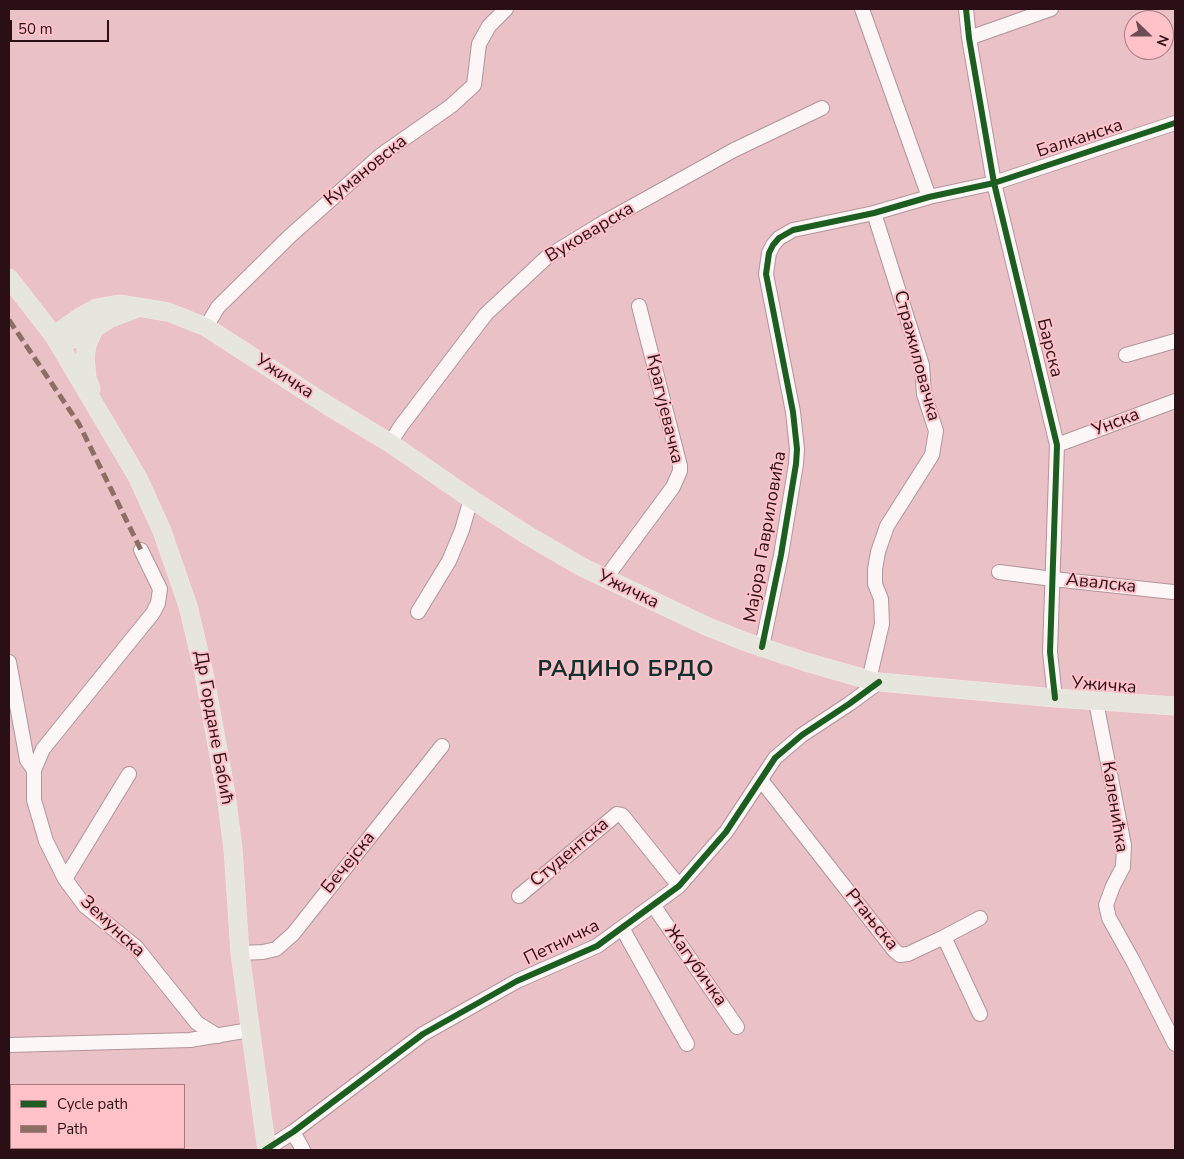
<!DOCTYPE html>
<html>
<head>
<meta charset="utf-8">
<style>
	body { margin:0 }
	#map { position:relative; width:1184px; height:1159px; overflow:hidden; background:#e9c1c7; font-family:"Nunito Sans",sans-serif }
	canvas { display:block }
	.frame { position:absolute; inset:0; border:10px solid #2a0f14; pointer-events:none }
	.legend { position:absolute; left:10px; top:1084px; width:175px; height:65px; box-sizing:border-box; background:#ffc2c9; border:1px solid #aa7a81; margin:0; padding:6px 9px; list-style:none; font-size:15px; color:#2a0f14 }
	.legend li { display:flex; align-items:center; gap:10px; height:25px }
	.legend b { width:25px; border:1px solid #aa7a81 }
	.north { position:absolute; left:1124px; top:10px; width:50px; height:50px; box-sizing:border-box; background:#ffc2c9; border:1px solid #aa7a81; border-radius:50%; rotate:112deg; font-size:14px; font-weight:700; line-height:20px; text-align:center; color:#2a0f14 }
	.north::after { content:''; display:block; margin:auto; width:18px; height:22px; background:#6d4d53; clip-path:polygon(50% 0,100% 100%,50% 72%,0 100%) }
	.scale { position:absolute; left:10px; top:20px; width:99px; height:22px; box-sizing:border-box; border:2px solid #2a0f14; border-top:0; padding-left:6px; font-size:15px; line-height:18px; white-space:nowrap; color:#2a0f14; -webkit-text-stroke:4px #ffc2c9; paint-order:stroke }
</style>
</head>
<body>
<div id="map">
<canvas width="1184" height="1159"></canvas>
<div class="frame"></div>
<ul class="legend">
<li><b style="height:6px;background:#1b5e20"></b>Cycle path</li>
<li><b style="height:6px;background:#8d6e63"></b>Path</li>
</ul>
<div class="north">N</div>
<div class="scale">50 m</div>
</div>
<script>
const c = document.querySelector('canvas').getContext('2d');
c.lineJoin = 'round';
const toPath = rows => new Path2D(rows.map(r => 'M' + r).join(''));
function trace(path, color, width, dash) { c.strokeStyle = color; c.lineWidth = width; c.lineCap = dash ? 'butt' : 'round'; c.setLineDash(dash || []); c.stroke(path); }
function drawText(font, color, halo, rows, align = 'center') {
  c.font = font + ' "Nunito Sans",sans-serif'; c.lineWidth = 4; c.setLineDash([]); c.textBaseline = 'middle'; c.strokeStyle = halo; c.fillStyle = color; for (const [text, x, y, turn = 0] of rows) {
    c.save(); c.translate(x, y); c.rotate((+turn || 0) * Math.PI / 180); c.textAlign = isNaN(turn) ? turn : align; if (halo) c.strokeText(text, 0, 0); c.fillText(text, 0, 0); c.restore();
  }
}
const minor = toPath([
	[862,9,929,197],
	[966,9,969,38,994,183,1057,445,1050,652,1055,698],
	[969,38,1051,9],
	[206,327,218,307,290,236,381,155,451,106,474,85,479,44,489,26,506,9],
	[1126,355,1175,341],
	[390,443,401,426,486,314,547,257,606,221,734,150,822,108],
	[1057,445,1175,401],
	[141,550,160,589,158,603,153,613,43,749,34,770,34,800,46,841,65,879,85,906,136,947,197,1023,218,1036],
	[999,572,1053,579,1173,592],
	[605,579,673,487,680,471,680,466,639,306],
	[418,612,449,561,462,530,471,499],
	[762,647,781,555,796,464,797,449,793,412,766,274,769,253,773,245,779,238,793,230,874,213,929,197,994,183,1175,123],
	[9,662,27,760,34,770],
	[869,680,882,624,881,599,875,584,875,569,878,552,887,526,932,455,936,431,924,394,922,365,874,213],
	[1096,702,1124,845,1123,867,1113,886,1106,905,1109,918,1133,961,1175,1044],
	[761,780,894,950,900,955,908,954,944,937,980,1014],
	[65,879,129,774],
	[519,896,617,814,622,815,679,886],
	[653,905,737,1027],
	[622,928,687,1044],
	[944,937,980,918],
	[240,953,263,952,276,949,293,934,442,746],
	[9,1045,190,1040,250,1030],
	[293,1132,303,1150],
	[265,1150,293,1132,423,1034,517,981,597,946,679,886,726,832,775,758,802,735,849,704,879,682]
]);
const major = toPath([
	[9,278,54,336,138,478,162,531,188,606,204,673,226,794,233,849,240,953,263,1122],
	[54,336,80,317,97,308,119,304,168,312,206,327,327,405,390,443,471,499,527,535,582,567,706,626,746,642,806,662,869,680,879,682,1055,698,1175,706],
	[54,336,68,340,79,338,109,319,137,308],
	[91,389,87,378,85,358,87,345,93,331]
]);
const majorBridge = toPath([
	[263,1122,267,1150]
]);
const quiet = toPath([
	[9,320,79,424,141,550]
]);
const cycleway = toPath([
	[966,9,969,38,994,183,1057,445,1050,652,1055,698],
	[762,647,781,555,796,464,797,449,793,412,766,274,769,253,773,245,779,238,793,230,874,213,929,197,994,183,1175,123],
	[265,1150,293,1132,423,1034,517,981,597,946,679,886,726,832,775,758,802,735,849,704,879,682]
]);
const streetNames = [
	["Балканска",1080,139,-18],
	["Кумановска",366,171,-39],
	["Вуковарска",590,233,-31],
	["Барска",1049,348,76],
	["Стражиловачка",916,356,75],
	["Ужичка",284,377,33],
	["Крагујевачка",664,409,77],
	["Унска",1116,423,-21],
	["Мајора Гавриловића",766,537,-80],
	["Авалска",1101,584,6],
	["Ужичка",628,590,26],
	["Ужичка",1104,686,4],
	["Др Гордане Бабић",213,728,80],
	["Каленићка",1114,807,81],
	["Студентска",570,853,-40],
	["Бечејска",349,863,-51],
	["Ртањска",871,920,51],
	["Земунска",112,927,43],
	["Петничка",562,943,-26],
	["Жагубичка",695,966,55]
];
const districtNames = [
	["РАДИНО БРДО",626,671]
];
trace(minor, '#b39499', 16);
trace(major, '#f5e3e6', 19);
trace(minor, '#fcf6f7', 14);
trace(major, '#e7e6de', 18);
trace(majorBridge, '#f5e3e6', 19, []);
trace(majorBridge, '#e7e6de', 18);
trace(quiet, '#8d6e63', 5, [10, 5]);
trace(cycleway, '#1b5e20', 6);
drawText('18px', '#2a0f14', '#ffc2c9', streetNames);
c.letterSpacing = '1px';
drawText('bold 22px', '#0f3230', '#ffc2c9', districtNames);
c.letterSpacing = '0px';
</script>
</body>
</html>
